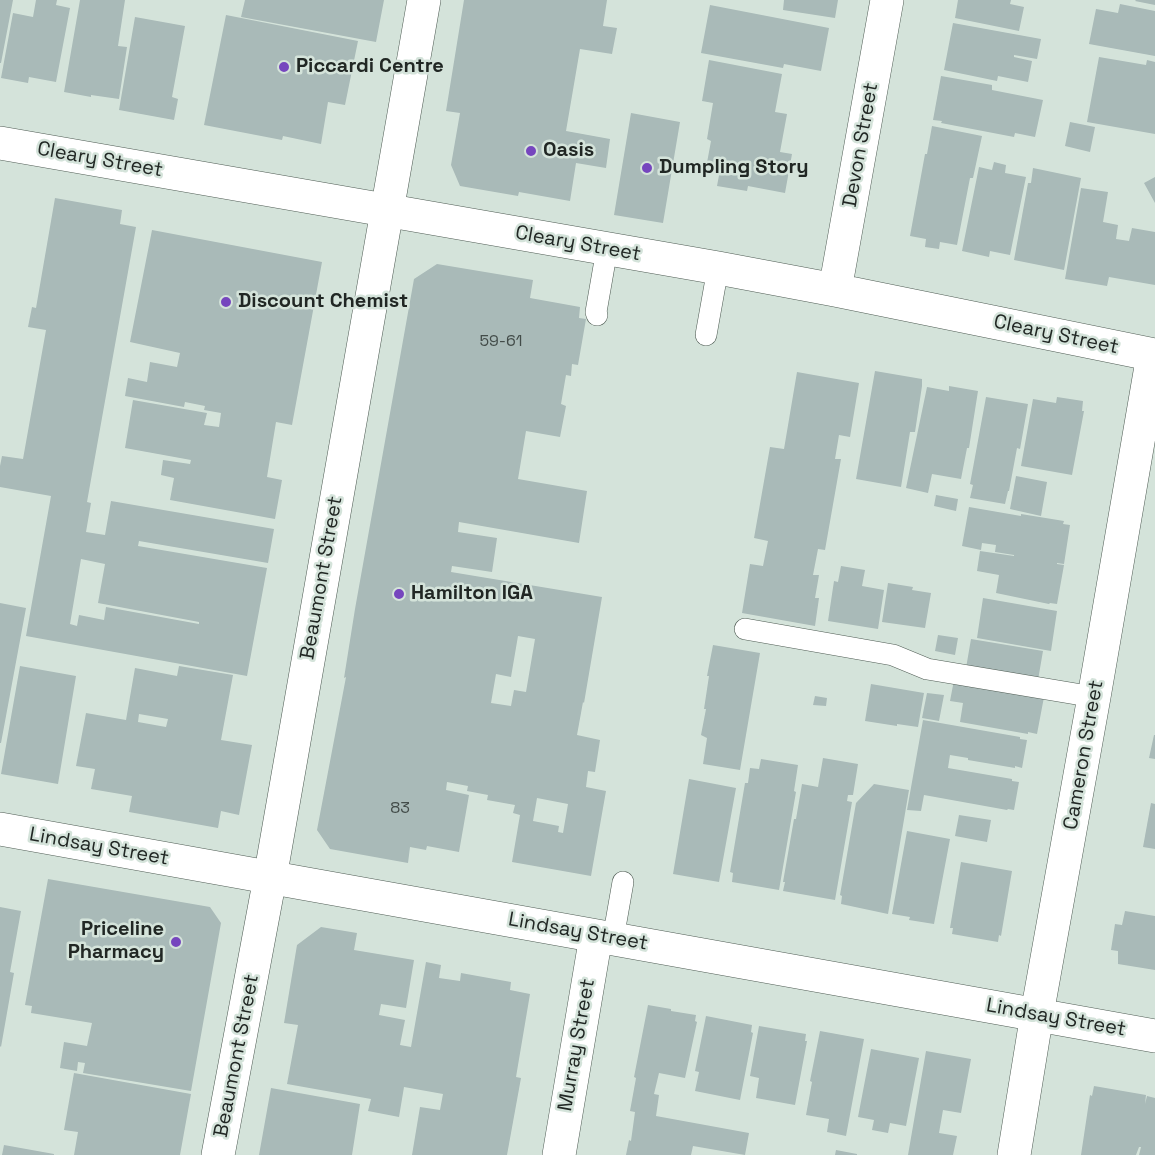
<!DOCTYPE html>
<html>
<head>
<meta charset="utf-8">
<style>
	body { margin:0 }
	canvas { display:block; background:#d4e3da }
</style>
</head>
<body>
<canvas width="1155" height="1155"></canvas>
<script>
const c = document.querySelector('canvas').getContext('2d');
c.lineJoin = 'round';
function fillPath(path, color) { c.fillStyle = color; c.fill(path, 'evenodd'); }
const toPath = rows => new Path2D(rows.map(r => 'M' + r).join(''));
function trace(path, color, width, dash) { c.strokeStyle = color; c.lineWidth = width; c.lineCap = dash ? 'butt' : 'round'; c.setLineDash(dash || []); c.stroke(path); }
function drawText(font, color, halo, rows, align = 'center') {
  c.font = font + ' "Space Grotesk",sans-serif'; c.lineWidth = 5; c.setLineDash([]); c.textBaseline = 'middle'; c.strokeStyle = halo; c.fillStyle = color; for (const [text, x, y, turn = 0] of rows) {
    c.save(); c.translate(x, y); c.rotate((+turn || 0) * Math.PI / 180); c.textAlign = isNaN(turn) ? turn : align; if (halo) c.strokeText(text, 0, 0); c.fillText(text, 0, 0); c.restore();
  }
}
const building = toPath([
	[0,0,13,0,1,63,0,63],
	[36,0,57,0,56,5,70,8,56,82,29,77,28,83,1,78,13,13,33,17],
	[80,0,125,0,118,46,127,47,119,99,91,95,91,97,64,92],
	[245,0,384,0,376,42,241,17],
	[464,0,607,0,603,26,617,28,612,54,580,49,566,131,610,139,606,168,576,163,570,201,519,192,518,196,460,186,451,165,460,113,446,111],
	[784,0,838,0,835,18,783,10],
	[958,0,1011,0,1010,4,1024,7,1019,31,955,18],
	[1136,0,1155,0,1155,5,1135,1],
	[1120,4,1155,11,1155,56,1089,44,1096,9,1118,13],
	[710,5,829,28,821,71,784,64,783,68,701,53],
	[226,15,358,41,345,105,328,102,321,144,283,136,282,140,204,125],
	[135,17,185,26,172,97,178,99,174,120,119,110],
	[953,23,1041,39,1037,59,1014,55,1014,57,1032,61,1028,82,998,76,997,81,944,70],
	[1099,57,1146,65,1147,60,1155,62,1155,134,1087,122],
	[709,60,782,74,775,112,787,114,780,152,792,154,785,193,748,186,747,191,717,186,720,170,706,168,711,141,707,139,713,103,702,101],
	[941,76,992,85,992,90,1043,100,1035,137,1015,133,1014,137,941,123,942,121,933,120],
	[631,113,680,122,663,223,614,215],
	[1070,122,1095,127,1090,152,1065,146],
	[932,126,982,136,973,178,970,178,957,245,940,242,939,249,925,247,926,239,910,236,925,154,927,154],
	[994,162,1006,165,1005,173,1026,177,1010,255,990,251,989,257,962,251,979,167,992,170],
	[1033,168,1081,178,1064,270,1014,260,1028,183,1031,183],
	[1155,177,1155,203,1144,183],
	[1081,188,1108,192,1103,222,1118,225,1116,239,1129,241,1132,228,1155,232,1155,285,1109,277,1107,286,1065,279],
	[55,198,122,210,120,224,136,227,87,502,91,503,86,532,105,535,111,501,274,529,268,563,139,541,138,546,267,568,247,676,26,636,51,496,0,487,0,466,2,456,23,459,46,330,28,327,32,307,36,308],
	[81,559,105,564,98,603,199,622,199,624,106,607,104,620,79,615,77,626,70,624],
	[152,230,322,262,292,425,276,422,267,477,282,480,275,519,170,500,174,478,161,475,163,460,190,464,191,460,125,448,133,400,207,413,204,425,219,427,221,413,204,410,205,406,185,402,184,407,125,396,128,378,147,382,150,362,177,367,180,353,130,342],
	[437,264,533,280,530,298,580,307,579,318,586,319,578,365,572,364,571,376,566,375,561,404,566,406,560,437,526,431,518,479,587,491,579,543,459,522,458,532,497,538,492,572,452,566,451,572,602,597,584,703,583,702,577,735,600,740,595,772,588,771,586,787,606,791,591,876,512,862,520,815,513,813,515,805,487,800,488,795,467,791,468,786,447,782,446,790,469,795,459,852,427,846,426,850,410,847,408,863,330,849,317,830,346,677,344,678,355,609,414,279],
	[518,636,535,639,526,692,514,690,511,706,491,703,496,674,511,677],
	[537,798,568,804,563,833,558,832,559,826,533,821],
	[875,371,922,379,922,386,915,432,910,432,901,487,856,479],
	[797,372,859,383,850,437,839,435,835,459,841,459,825,550,818,549,813,575,819,575,815,598,819,598,815,626,742,613,750,564,763,566,768,541,754,538,770,447,784,449],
	[949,386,978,391,969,448,967,448,961,479,932,474,928,493,906,488,927,387,949,391],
	[986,397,1028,404,1020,449,1017,448,1009,491,1008,491,1005,504,970,498,973,485,970,484],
	[1057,397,1083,401,1082,411,1084,411,1072,475,1021,466,1033,399,1056,403],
	[1016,476,1047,482,1041,516,1010,509],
	[936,495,958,499,956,511,934,506],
	[969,507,1021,516,1021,514,1064,521,1063,524,1070,525,1064,564,1057,563,1057,564,1064,565,1057,604,1050,603,1049,604,996,593,999,575,977,571,980,551,1014,556,1014,555,995,552,996,545,982,543,981,550,962,546],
	[841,566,865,570,862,586,884,590,878,629,828,621,834,581,838,582],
	[888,583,913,587,912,590,931,593,925,628,882,622],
	[983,598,1057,611,1051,651,977,638],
	[0,603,26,608,1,743,0,743],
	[938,635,958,638,955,655,935,651],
	[971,639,1043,651,1038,680,966,668],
	[713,645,760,653,740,770,703,764,707,738,701,735,706,709,704,709,709,676,707,676],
	[20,666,76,676,58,784,1,774],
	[179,666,233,675,221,740,252,745,239,815,221,811,218,828,129,812,132,796,91,789,95,769,76,766,86,713,126,720,135,668,177,676],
	[139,714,168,719,166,727,138,722],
	[954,680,1044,697,1037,734,1028,732,1028,734,960,722,963,703,950,701],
	[871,684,924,693,918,727,897,724,897,726,865,721],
	[927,693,944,695,939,721,922,718],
	[815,696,827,698,826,706,813,705],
	[923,720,1020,737,1020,739,1027,740,1022,768,1015,766,1015,768,968,760,968,758,950,755,948,768,1012,779,1012,781,1019,782,1014,810,1008,809,1007,810,924,795,921,811,907,810],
	[1154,735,1155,735,1155,759,1149,758],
	[823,758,858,764,853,795,848,795,847,801,852,802,835,900,783,891,785,882,783,882,794,819,796,819,802,784,818,787],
	[761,759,798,765,794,791,796,792,779,890,732,882,733,873,730,872,745,783,748,783,750,768,759,769],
	[689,779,736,788,719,882,673,874],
	[874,784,909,790,888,914,841,904,842,896,840,895,856,803],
	[1151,803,1155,804,1155,849,1143,847],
	[959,815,991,820,987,842,955,836],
	[907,831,950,839,934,924,909,920,910,917,892,914],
	[961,862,1012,871,1001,936,999,935,998,942,952,934,953,928,950,928],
	[48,879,210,907,221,923,191,1091,83,1073,85,1063,78,1062,77,1071,60,1068,64,1042,87,1046,92,1023,31,1013,32,1006,25,1005],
	[0,907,21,911,10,972,14,973,1,1047,0,1046],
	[1125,911,1155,916,1155,970,1118,964,1118,951,1111,950,1115,924,1122,925],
	[321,927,357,933,354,950,414,960,406,1008,381,1004,379,1015,405,1020,400,1045,411,1047,426,962,441,965,439,978,460,981,461,973,511,982,510,990,530,994,516,1077,521,1078,507,1155,412,1155,420,1107,440,1110,443,1094,404,1087,399,1117,368,1111,371,1099,287,1084,298,1025,284,1023,297,945],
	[648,1005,671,1009,671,1011,696,1015,695,1021,697,1022,685,1078,659,1073,654,1094,659,1095,656,1116,749,1133,745,1155,693,1146,691,1155,626,1155,629,1140,631,1141,635,1112,630,1111,636,1078,634,1077],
	[706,1016,752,1025,751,1032,753,1033,740,1100,695,1091,699,1072,695,1071],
	[759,1026,806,1034,805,1041,807,1041,795,1105,756,1098,759,1078,750,1076],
	[820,1031,864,1039,846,1136,827,1132,829,1119,806,1115,812,1082,810,1081],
	[871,1049,919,1058,906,1126,890,1123,888,1133,872,1130,874,1120,858,1117],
	[926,1051,971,1059,961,1113,943,1110,939,1133,957,1136,953,1155,908,1155],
	[74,1073,191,1094,180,1155,74,1155,78,1132,64,1130],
	[1094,1086,1146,1095,1145,1104,1147,1096,1155,1098,1155,1155,1139,1155,1141,1147,1139,1147,1136,1155,1081,1155,1090,1095,1092,1096],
	[271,1088,360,1104,352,1155,259,1155],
	[4,1145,54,1154,54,1155,2,1155],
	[836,1150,857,1154,857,1155,835,1155]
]);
const lane = toPath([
	[597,315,596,312,607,249],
	[706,335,718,268],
	[745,629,893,655,927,669,1094,697],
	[613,939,623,882]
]);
const street = toPath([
	[0,143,718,268,835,290,1155,355],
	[835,290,887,0],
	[0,829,1155,1036],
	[559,1155,596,936],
	[1014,1155,1037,1014,1094,697,1153,355]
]);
const secondary = toPath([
	[218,1155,270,878,424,0]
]);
const markers = [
	[284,67,6,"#7646be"],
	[531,151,6,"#7646be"],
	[647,168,6,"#7646be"],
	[226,302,6,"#7646be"],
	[399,594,6,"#7646be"],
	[176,942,6,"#7646be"]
];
const numberNames = [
	["59-61",501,342],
	["83",400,809]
];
const poiNames = [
	["Piccardi Centre",296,67],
	["Oasis",543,151],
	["Dumpling Story",659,168],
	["Discount Chemist",238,302],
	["Hamilton IGA",411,594],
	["Priceline",164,930,"right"],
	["Pharmacy",164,953,"right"]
];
const streetNames = [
	["Devon Street",861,145,-80],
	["Cleary Street",100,160,10],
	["Cleary Street",578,244,10],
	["Cleary Street",1056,335,12],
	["Beaumont Street",322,578,-80],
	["Cameron Street",1084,755,-80],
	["Lindsay Street",99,847,10],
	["Lindsay Street",578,932,10],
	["Lindsay Street",1056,1018,10],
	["Murray Street",577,1045,-80],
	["Beaumont Street",237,1056,-79]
];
fillPath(building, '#a9bab8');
trace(lane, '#505d55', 22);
trace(street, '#505d55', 34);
trace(secondary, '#505d55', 34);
trace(lane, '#fff', 21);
trace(street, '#fff', 33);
trace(secondary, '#fff', 33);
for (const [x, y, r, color] of markers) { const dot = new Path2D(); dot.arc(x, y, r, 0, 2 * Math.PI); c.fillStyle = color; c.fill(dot); trace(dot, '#d4e3da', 2); }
drawText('16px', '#434c49', null, numberNames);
drawText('bold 20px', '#212724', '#d4e3da', poiNames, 'left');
drawText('20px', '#212724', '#d4e3da', streetNames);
</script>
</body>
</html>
